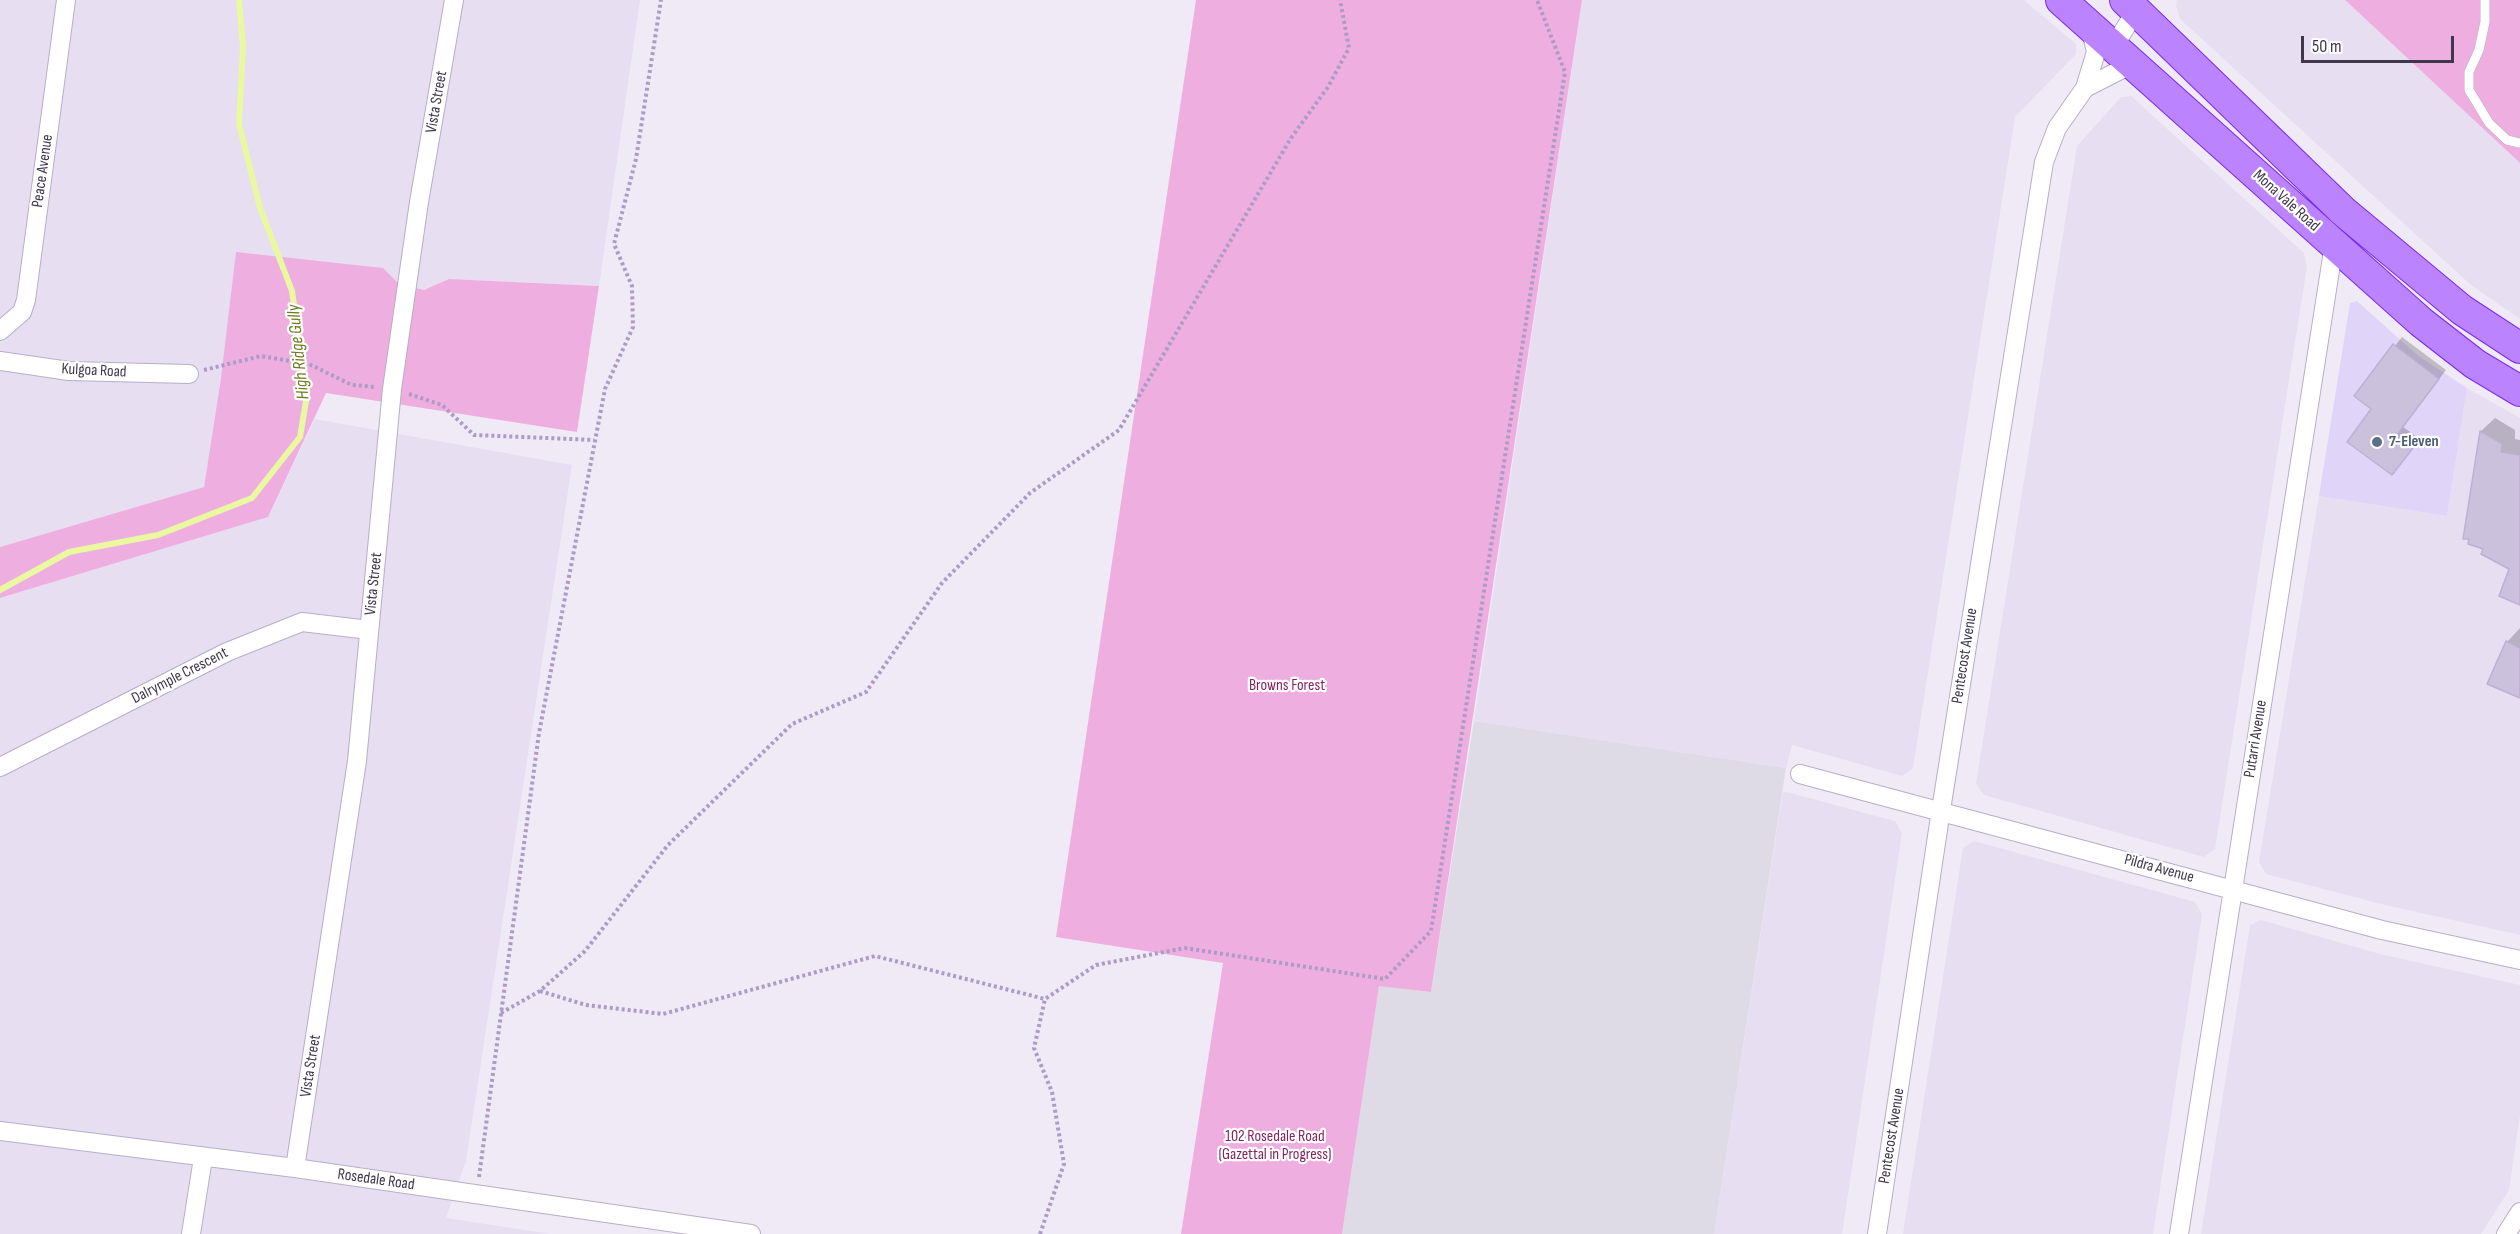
<!DOCTYPE html>
<html>
<head>
<meta charset="utf-8">
<style>
	body { margin:0 }
	#map { position:relative; width:2520px; height:1234px; overflow:hidden; background:#f0eaf6; font-family:"Sofia Sans Condensed",sans-serif }
	canvas { display:block }
	.scale { position:absolute; left:2301px; top:36px; width:153px; height:27px; box-sizing:border-box; border:3px solid #3f374c; border-top:0; padding-left:8px; font-size:18px; line-height:21px; white-space:nowrap; color:#3f374c; -webkit-text-stroke:4px #fff; paint-order:stroke }
</style>
</head>
<body>
<div id="map">
<canvas width="2520" height="1234"></canvas>
<div class="scale">50 m</div>
</div>
<script>
const c = document.querySelector('canvas').getContext('2d');
c.lineJoin = 'round';
function fillPath(path, color) { c.fillStyle = color; c.fill(path, 'evenodd'); }
const toPath = rows => new Path2D(rows.map(r => 'M' + r).join(''));
function trace(path, color, width, dash) { c.strokeStyle = color; c.lineWidth = width; c.lineCap = dash ? 'butt' : 'round'; c.setLineDash(dash || []); c.stroke(path); }
function drawText(font, color, halo, rows, align = 'center') {
  c.font = font + ' "Sofia Sans Condensed",sans-serif'; c.lineWidth = 4.5; c.setLineDash([]); c.textBaseline = 'middle'; c.strokeStyle = halo; c.fillStyle = color; for (const [text, x, y, turn = 0] of rows) {
    c.save(); c.translate(x, y); c.rotate((+turn || 0) * Math.PI / 180); c.textAlign = isNaN(turn) ? turn : align; if (halo) c.strokeText(text, 0, 0); c.fillText(text, 0, 0); c.restore();
  }
}
const residential = toPath([
	[0,0,640,0,599,286,449,279,424,290,399,284,221,378,204,487,0,547],
	[1582,0,2024,0,2076,44,2076,54,2015,117,1913,768,1902,776,1792,745,1786,768,1474,721],
	[2177,0,2345,0,2520,163,2520,319,2471,285,2180,19,2176,6],
	[2131,96,2304,253,2307,266,2215,849,2204,857,1984,795,1976,784,2077,146,2121,97],
	[2467,388,2520,418,2520,935,2385,905,2266,874,2259,862,2319,496,2447,516],
	[315,419,572,465,466,1161,446,1218,551,1234,0,1234,0,598,268,517],
	[1783,791,1895,821,1902,833,1842,1234,1714,1234],
	[1974,841,2195,902,2202,914,2153,1234,1903,1234,1963,848],
	[2261,920,2380,954,2520,985,2520,1115,2509,1190,2481,1234,2201,1234,2250,925]
]);
const commercial = toPath([
	[2357,301,2417,355,2467,388,2447,516,2319,496,2350,303]
]);
const industrial = toPath([
	[1474,721,1786,768,1714,1234,1342,1234,1379,985,1431,992]
]);
const green = toPath([
	[1196,0,1582,0,1431,992,1379,986,1342,1234,1181,1234,1223,963,1056,937],
	[2345,0,2520,0,2520,163],
	[236,252,383,268,399,284,424,290,449,279,599,286,577,432,326,393,268,517,0,598,0,547,204,487,221,378]
]);
const shadow = toPath([
	[2402,337,2446,370,2403,427,2420,439,2392,473,2373,409,2356,396],
	[2495,418,2515,430,2515,439,2520,440,2520,603,2511,568,2471,538,2464,537,2481,431],
	[2520,628,2520,697,2507,642]
]);
const stream = toPath([
	[0,590,69,552,158,535,252,498,300,437,307,395,292,291,260,208,239,124,243,47,239,0]
]);
const building = toPath([
	[2393,344,2439,379,2396,436,2413,448,2392,475,2347,442,2371,409,2354,396,2393,344],
	[2480,431,2502,444,2501,452,2520,455,2520,605,2499,596,2509,569,2481,554,2483,549,2468,544,2469,539,2463,539,2480,431],
	[2506,641,2520,648,2520,698,2487,684,2506,641]
]);
const path = toPath([
	[204,370,261,356,309,364,352,385,375,387],
	[409,394,442,405,474,435,594,440],
	[540,991,586,1005,663,1014,875,956,1045,999],
	[501,1013,540,991,585,951,668,845,792,724,866,692,942,583,1030,493,1119,430,1291,138,1328,87,1349,48,1340,0],
	[479,1177,539,733,605,389,633,327,632,286,614,244,636,159,661,0],
	[1040,1234,1064,1164,1052,1092,1034,1048,1045,999,1096,965,1185,948,1385,979,1431,931,1565,72,1537,0]
]);
const service = toPath([
	[2485,0,2485,22,2479,50,2469,72,2469,90,2489,123,2507,140,2520,143]
]);
const minor = toPath([
	[2114,46,2137,9],
	[2085,88,2134,63],
	[0,331,22,312,26,300,66,0],
	[0,361,69,371,189,374],
	[0,767,227,652,302,622,369,630],
	[1800,774,2382,930,2520,960],
	[0,1131,295,1168,751,1234],
	[295,1168,357,761,392,389,419,202,454,0],
	[191,1234,203,1158],
	[1877,1234,1941,810,2044,162,2057,128,2085,88,2096,52,2091,30],
	[2179,1234,2334,245],
	[2506,1234,2520,1212]
]);
const trunk = toPath([
	[2061,0,2421,322,2475,364,2520,391],
	[2125,0,2343,211,2462,310,2520,348]
]);
const markers = [
	[2377,442,6,"#5c6f8a"]
];
const streetNames = [
	["Vista Street",437,102,-80],
	["Peace Avenue",43,171,-82],
	["Mona Vale Road",2286,201,42],
	["Kulgoa Road",94,371,3],
	["Vista Street",374,584,-84],
	["Pentecost Avenue",1965,656,-81],
	["Dalrymple Crescent",180,676,-27],
	["Putarri Avenue",2256,739,-81],
	["Pildra Avenue",2159,869,15],
	["Vista Street",311,1066,-81],
	["Pentecost Avenue",1892,1136,-81],
	["Rosedale Road",376,1180,8]
];
const serviceNames = [
	["7-Eleven",2389,442]
];
const parkNames = [
	["Browns Forest",1287,686],
	["102 Rosedale Road",1275,1137],
	["(Gazettal in Progress)",1275,1155]
];
const waterNames = [
	["High Ridge Gully",299,352,-96]
];
fillPath(residential, '#e7def2');
fillPath(commercial, '#e1d4f9');
fillPath(industrial, '#dfdbe6');
fillPath(green, '#eeafe0');
fillPath(shadow, '#0003');
trace(stream, '#e9f8a1', 6);
fillPath(building, '#cbc1dc');
trace(building, '#beb0d5', 1.5);
trace(service, '#b8aec6', 10);
trace(minor, '#b8aec6', 20);
trace(trunk, '#7a2cee', 32);
trace(path, '#ad9bc7', 4, [3, 3]);
trace(service, '#fff', 9);
trace(minor, '#fff', 18);
trace(trunk, '#bc83ff', 30);
for (const [x, y, r, color] of markers) { const dot = new Path2D(); dot.arc(x, y, r, 0, 2 * Math.PI); c.fillStyle = color; c.fill(dot); trace(dot, '#fff', 2); }
drawText('16px', '#3f374c', '#fff', streetNames);
drawText('bold 16px', '#4e5e75', '#fff', serviceNames, 'left');
drawText('16px', '#85225f', '#fff', parkNames);
drawText('italic 18px', '#6a7c1c', '#fff', waterNames);
</script>
</body>
</html>
